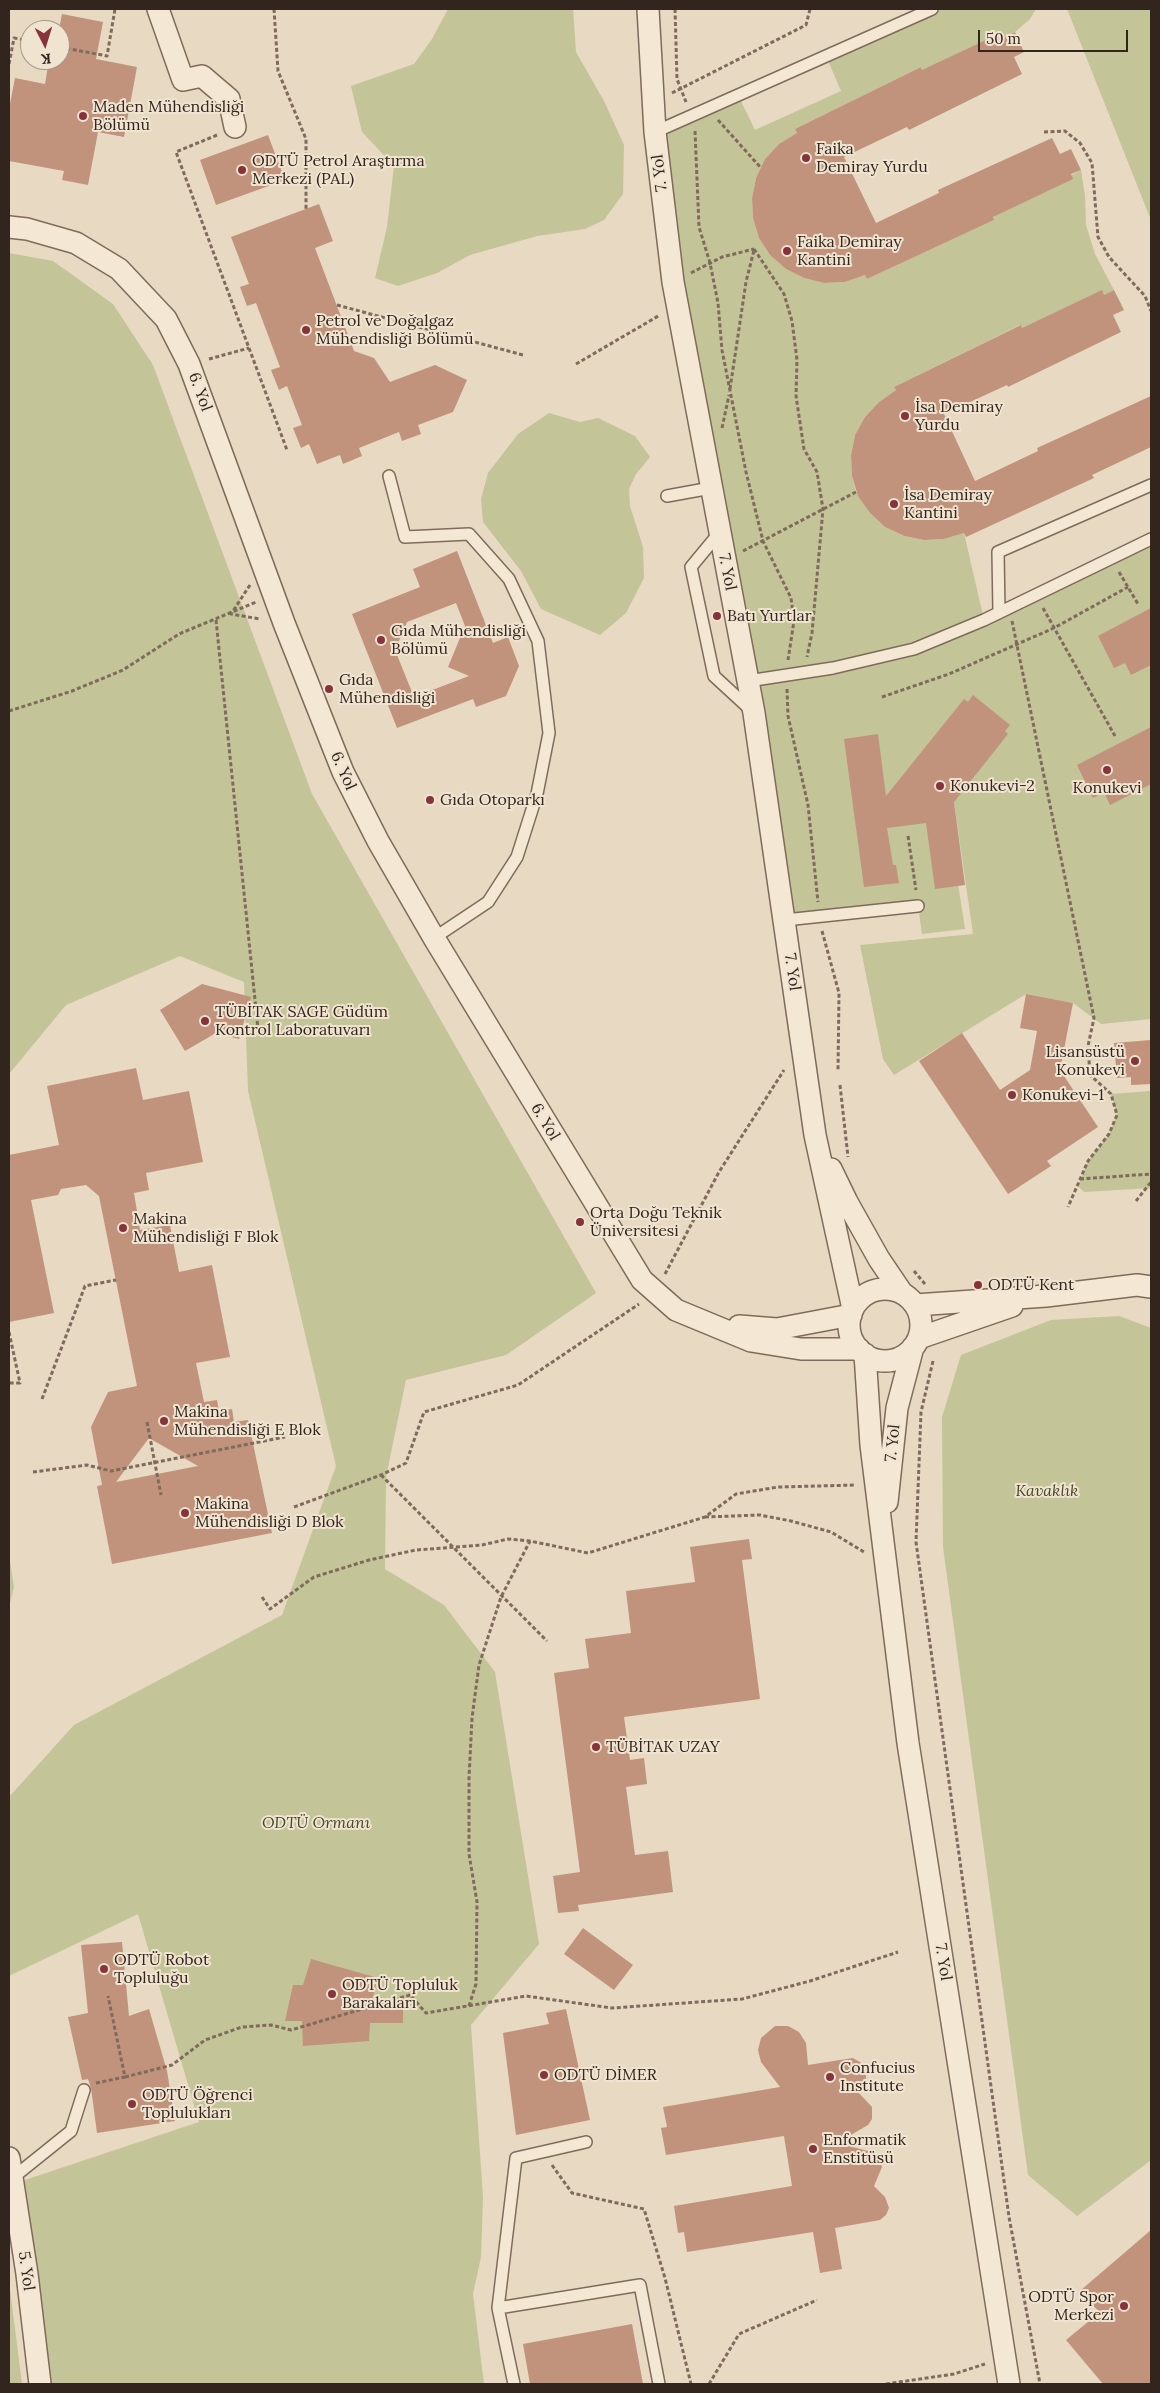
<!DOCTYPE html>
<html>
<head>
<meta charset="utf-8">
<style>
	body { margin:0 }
	#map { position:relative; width:1160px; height:2393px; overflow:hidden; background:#e7d9c2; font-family:Lora,serif }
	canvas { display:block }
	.frame { position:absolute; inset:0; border:10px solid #31251e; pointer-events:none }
	.north { position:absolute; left:20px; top:20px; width:50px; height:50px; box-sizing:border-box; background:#f0e4d0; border:1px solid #a49889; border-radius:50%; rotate:175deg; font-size:14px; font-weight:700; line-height:20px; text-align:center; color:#31251e }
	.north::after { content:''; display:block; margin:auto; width:18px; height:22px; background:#86333b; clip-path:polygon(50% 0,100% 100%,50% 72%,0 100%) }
	.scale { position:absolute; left:978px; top:30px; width:150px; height:22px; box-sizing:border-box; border:2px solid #31251e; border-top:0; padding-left:6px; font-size:15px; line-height:18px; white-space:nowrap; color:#31251e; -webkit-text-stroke:4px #f0e4d0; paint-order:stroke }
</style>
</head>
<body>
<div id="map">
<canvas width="1160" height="2393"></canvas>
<div class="frame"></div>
<div class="north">K</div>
<div class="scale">50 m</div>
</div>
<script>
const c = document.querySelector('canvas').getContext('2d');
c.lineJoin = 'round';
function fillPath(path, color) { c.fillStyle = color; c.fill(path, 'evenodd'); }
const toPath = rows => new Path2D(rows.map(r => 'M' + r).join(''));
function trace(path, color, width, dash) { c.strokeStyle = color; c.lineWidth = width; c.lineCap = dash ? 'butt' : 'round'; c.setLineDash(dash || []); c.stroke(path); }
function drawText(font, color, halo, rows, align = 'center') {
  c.font = font + ' Lora,serif'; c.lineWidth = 4; c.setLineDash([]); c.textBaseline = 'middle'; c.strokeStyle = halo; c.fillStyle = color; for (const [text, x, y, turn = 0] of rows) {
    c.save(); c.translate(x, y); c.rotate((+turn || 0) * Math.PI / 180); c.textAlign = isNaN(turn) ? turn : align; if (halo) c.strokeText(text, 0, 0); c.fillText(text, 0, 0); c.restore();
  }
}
const green = toPath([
	[448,9,573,9,576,52,604,101,624,145,623,194,604,220,585,229,537,236,470,255,437,273,398,286,375,278,387,227,394,166,362,132,351,86,414,64,432,39],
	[933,9,1036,9,1030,19,1015,32,922,70,921,67,795,129,797,133,779,144,765,159,756,178,752,198,753,218,759,238,770,255,786,269,804,278,824,283,845,282,865,275,867,279,994,220,993,217,1081,170,1085,196,1086,225,1095,254,1114,290,1104,295,1102,291,1022,328,1020,325,894,387,896,390,879,402,865,417,855,435,851,455,852,476,856,492,870,513,885,527,903,536,924,540,944,539,964,533,984,620,1151,539,1151,1019,1101,1024,1073,1003,1026,994,894,1075,883,1059,860,945,973,934,954,802,945,800,965,929,922,934,918,906,785,920,655,132,738,95,755,130,841,91,826,56],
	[1067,9,1151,9,1151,220],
	[9,253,53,261,113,304,153,365,312,794,596,1293,506,1355,406,1380,386,1477,385,1569,444,1605,495,1672,539,1944,471,2025,483,2197,481,2257,473,2294,484,2384,49,2384,22,2181,199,2122,138,1914,9,1976,9,1797,74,1725,282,1615,336,1466,248,1091,244,982,180,956,66,1005,9,1074],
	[549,413,580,422,598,418,635,436,650,457,636,474,629,489,630,506,643,547,644,578,626,613,600,635,541,609,521,571,483,522,481,499,488,473,518,434],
	[1151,1091,1151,1188,1084,1192,1078,1186,1088,1161,1109,1134,1117,1115,1111,1094],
	[1119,1316,1151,1328,1151,2160,1077,2216,1028,2175,943,1547,942,1417,961,1355,1051,1320],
	[9,1555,14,1587,9,1607],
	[9,2281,22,2384,9,2384]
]);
const building = toPath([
	[62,14,103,22,96,59,137,67,124,137,98,132,88,185,62,180,64,171,9,161,9,109,15,78,45,84,49,60,60,60,59,30],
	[1003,32,1005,37,1015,32,1024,52,1014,57,1022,74,909,130,907,127,844,157,876,223,939,193,938,190,1052,138,1060,154,1071,149,1081,170,1071,174,1073,179,993,217,994,220,867,279,865,275,845,282,824,283,804,278,786,269,770,255,759,238,753,218,752,198,756,178,765,159,779,144,797,133,795,129,921,67,922,70],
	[268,135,285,180,216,205,200,160],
	[319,204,333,241,315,248,354,351,374,358,390,382,435,365,467,380,453,412,418,425,421,434,402,441,399,432,359,448,362,456,343,464,340,455,317,464,309,444,301,448,293,428,302,425,287,386,279,390,271,370,280,367,256,303,247,306,240,287,249,284,231,237],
	[1102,290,1104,295,1114,290,1124,310,1113,315,1121,332,1008,387,1007,385,944,414,975,481,1038,451,1037,448,1151,396,1151,447,1092,475,1094,478,966,537,964,533,944,539,924,540,904,536,885,527,870,513,858,496,852,476,851,455,855,435,865,417,879,402,896,390,894,387,1021,325,1022,328],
	[457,551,493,643,508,637,519,666,506,696,476,707,473,699,397,728,352,614,420,587,413,569],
	[456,603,465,626,448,667,469,676,414,697,395,650,407,622],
	[1151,608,1151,665,1131,675,1125,663,1114,668,1098,636],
	[973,695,1010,725,1005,731,1008,734,954,802,965,885,935,889,926,823,887,828,893,865,896,865,899,883,864,887,844,739,878,734,886,796,964,699,968,702],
	[1151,727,1151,784,1110,805,1104,792,1093,798,1077,765],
	[202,984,251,997,239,1039,216,1033,185,1051,160,1010],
	[1026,994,1073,1003,1060,1070,1098,1127,1047,1161,1051,1166,1008,1194,919,1061,962,1033,1000,1090,1030,1070,1037,1031,1020,1028],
	[1151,1040,1151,1084,1131,1085,1131,1077,1117,1078,1114,1043],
	[136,1068,143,1100,189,1091,203,1162,146,1173,149,1190,134,1193,140,1230,170,1225,179,1272,212,1265,230,1357,196,1363,204,1402,217,1400,219,1411,232,1409,234,1422,248,1420,272,1533,112,1564,97,1486,102,1485,91,1427,108,1392,137,1386,99,1196,86,1185,61,1189,58,1195,31,1200,54,1313,9,1322,9,1155,59,1145,47,1086],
	[149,1438,198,1466,116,1482],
	[749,1539,752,1559,742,1560,760,1699,624,1717,630,1760,644,1758,647,1784,626,1787,635,1855,668,1851,673,1892,578,1905,579,1911,558,1913,553,1876,580,1872,554,1673,589,1668,585,1639,631,1633,626,1591,695,1582,690,1547],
	[583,1928,633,1965,614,1990,564,1954],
	[122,1942,129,2016,149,2009,167,2071,175,2121,97,2133,91,2088,88,2079,82,2080,68,2017,88,2013,81,1945],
	[311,1959,378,1978,371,2003,403,2003,403,2023,370,2023,369,2041,303,2046,302,2021,285,2021,293,1985,303,1985],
	[566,2009,590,2120,516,2135,503,2033,549,2024,546,2013],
	[775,2026,788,2026,799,2032,806,2043,808,2065,853,2058,863,2064,866,2071,866,2078,858,2092,872,2107,872,2119,868,2125,837,2143,872,2152,879,2156,882,2167,874,2186,885,2197,889,2208,886,2215,880,2220,835,2228,842,2269,820,2273,813,2232,687,2252,684,2232,678,2233,674,2206,792,2186,784,2136,666,2155,661,2128,667,2127,663,2107,780,2087,761,2062,758,2050,761,2038],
	[1151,2230,1151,2384,1103,2384,1066,2340,1100,2312,1084,2298,1081,2290],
	[632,2324,643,2384,530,2384,523,2344]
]);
const path = toPath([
	[274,9,278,71,306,139,306,209],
	[675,9,677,79,686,102],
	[60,47,107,56,115,9],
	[9,64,14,38,30,41],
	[672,93,806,25,810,9],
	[718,120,761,168],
	[695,131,699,227,710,263,718,303,722,350,746,472,763,541,791,598,794,621,788,660],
	[1044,132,1065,131,1080,143,1092,163,1098,237,1109,257,1145,296,1151,311],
	[217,135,176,152,287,450],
	[754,249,784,294,792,321,797,360,796,396,804,449,817,472,823,509,812,633,807,657],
	[691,273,722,257,754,249],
	[337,305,523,355],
	[209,359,249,348],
	[576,364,660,315],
	[730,389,746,282,754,250],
	[722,428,729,395],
	[743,551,856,492],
	[1119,572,1138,604],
	[250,585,231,614,260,619],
	[1043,608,1115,736],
	[216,620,258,1029],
	[1012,621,1094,1018,1088,1046,1090,1075,1111,1094,1117,1115,1109,1134,1088,1161,1068,1207],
	[787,689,788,716,808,805,818,902],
	[882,697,949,674,1054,628,1128,587],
	[9,711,72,691,123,670,179,634,256,602],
	[908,836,916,890],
	[822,931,839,993,838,1071],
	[840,1085,848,1157],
	[1080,1179,1151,1174],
	[1136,1201,1151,1182],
	[914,1271,925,1284],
	[665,1274,719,1172,784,1070],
	[9,1332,20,1383,9,1383],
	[933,1361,921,1412,916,1542,1009,2217,1040,2384],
	[42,1399,85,1286,116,1280],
	[147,1422,161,1495],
	[33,1472,87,1465,111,1471,285,1437],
	[381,1475,547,1641],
	[294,1507,381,1475,406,1463,424,1412,518,1385,639,1304],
	[705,1517,760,1515,791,1521,831,1532,864,1552],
	[262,1597,270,1609,314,1577,369,1560,416,1550,482,1545,508,1539,530,1541,588,1553,705,1517,736,1494,778,1487,856,1485],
	[469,2006,476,1984,477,1902,469,1854,469,1778,472,1718,479,1665,501,1597,530,1541],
	[125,2077,172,2065,205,2040,242,2027,271,2025,291,2030,410,1995,426,2013,526,1996,612,2008,742,1999,810,1981,898,1952],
	[96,2083,125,2077,108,1996],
	[552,2165,572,2193,644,2209,665,2278,691,2384],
	[709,2384,739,2334,817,2300],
	[886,2384,954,2374,985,2364]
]);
const lane = toPath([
	[655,132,932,9],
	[389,476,405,537,469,534,509,579,538,641,549,733,537,794,517,857,488,902,434,938],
	[667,496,711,488],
	[720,532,691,567,714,676,752,711],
	[999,613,998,552,1151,485],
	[748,681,833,668,914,649,984,620,1151,539],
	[785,920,918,906],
	[10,2180,71,2131,84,2090],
	[498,2308,516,2158,586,2142],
	[514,2384,498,2308,640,2285,659,2384]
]);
const street = toPath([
	[158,9,183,80,202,76,229,99,235,127],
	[648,9,655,132,673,282,754,713,815,1135,853,1309],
	[9,227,27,229,76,243,119,269,166,319,189,364,284,623,343,772,378,841,434,938,642,1280,676,1310,751,1341,801,1349,859,1349],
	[831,1169,847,1202,879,1259,902,1293],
	'849 1325a36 36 0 1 1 72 0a36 36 0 1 1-72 0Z',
	[915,1305,1046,1296,1137,1285,1151,1287],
	[739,1326,777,1329,851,1315],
	[919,1338,1012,1306],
	[865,1354,871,1445,908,1743,1009,2384],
	[887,1502,897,1408,913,1347],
	[9,2158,27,2274,40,2384]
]);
const markers = [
	[83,116,5,"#86333b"],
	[806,158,5,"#86333b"],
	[242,170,5,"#86333b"],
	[787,251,5,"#86333b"],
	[306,330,5,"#86333b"],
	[905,416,5,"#86333b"],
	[894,504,5,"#86333b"],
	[717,616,5,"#86333b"],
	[381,640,5,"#86333b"],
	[329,689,5,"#86333b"],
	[1107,770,5,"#86333b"],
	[940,786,5,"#86333b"],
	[430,800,5,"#86333b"],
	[205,1021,5,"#86333b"],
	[1135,1061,5,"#86333b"],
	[1012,1095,5,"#86333b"],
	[580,1222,5,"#86333b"],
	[123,1228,5,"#86333b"],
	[978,1285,5,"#86333b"],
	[164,1421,5,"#86333b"],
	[185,1513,5,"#86333b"],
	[596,1747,5,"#86333b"],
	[104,1969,5,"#86333b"],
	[332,1994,5,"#86333b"],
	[544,2075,5,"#86333b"],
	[830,2077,5,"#86333b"],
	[132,2104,5,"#86333b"],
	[813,2149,5,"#86333b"],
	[1124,2306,5,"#86333b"]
];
const poiNames = [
	["Maden Mühendisliği",93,107],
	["Bölümü",93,125],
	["Faika",816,149],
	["Demiray Yurdu",816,167],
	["ODTÜ Petrol Araştırma",252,161],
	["Merkezi (PAL)",252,179],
	["Faika Demiray",797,242],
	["Kantini",797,260],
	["Petrol ve Doğalgaz",316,321],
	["Mühendisliği Bölümü",316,339],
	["İsa Demiray",915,407],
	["Yurdu",915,425],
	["İsa Demiray",904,495],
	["Kantini",904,513],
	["Batı Yurtlar",727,616],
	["Gıda Mühendisliği",391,631],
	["Bölümü",391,649],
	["Gıda",339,680],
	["Mühendisliği",339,698],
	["Konukevi-2",950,786],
	["Konukevi",1107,788,"center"],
	["Gıda Otoparkı",440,800],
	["TÜBİTAK SAGE Güdüm",215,1012],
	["Kontrol Laboratuvarı",215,1030],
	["Lisansüstü",1125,1052,"right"],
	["Konukevi",1125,1070,"right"],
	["Konukevi-1",1022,1095],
	["Orta Doğu Teknik",590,1213],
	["Üniversitesi",590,1231],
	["Makina",133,1219],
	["Mühendisliği F Blok",133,1237],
	["ODTÜ Kent",988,1285],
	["Makina",174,1412],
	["Mühendisliği E Blok",174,1430],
	["Makina",195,1504],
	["Mühendisliği D Blok",195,1522],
	["TÜBİTAK UZAY",606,1747],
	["ODTÜ Robot",114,1960],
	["Topluluğu",114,1978],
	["ODTÜ Topluluk",342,1985],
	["Barakaları",342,2003],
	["Confucius",840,2068],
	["Institute",840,2086],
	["ODTÜ DİMER",554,2075],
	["ODTÜ Öğrenci",142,2095],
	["Toplulukları",142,2113],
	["Enformatik",823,2140],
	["Enstitüsü",823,2158],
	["ODTÜ Spor",1114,2297,"right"],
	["Merkezi",1114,2315,"right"]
];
const streetNames = [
	["7. Yol",660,173,-97],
	["6. Yol",200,392,70],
	["7. Yol",727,572,79],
	["6. Yol",343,771,66],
	["7. Yol",792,972,82],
	["6. Yol",545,1122,59],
	["7. Yol",893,1443,-84],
	["7. Yol",943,1962,81],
	["5. Yol",26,2271,82]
];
const parkNames = [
	["Kavaklık",1047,1491],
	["ODTÜ Ormanı",316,1823]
];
fillPath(green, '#c3c497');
fillPath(building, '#c1937c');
trace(lane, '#7f6b5b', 14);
trace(street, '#7f6b5b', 24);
trace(path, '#7f6b5b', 3, [4, 2.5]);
trace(lane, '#f4e7d3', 11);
trace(street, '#f4e7d3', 21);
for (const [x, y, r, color] of markers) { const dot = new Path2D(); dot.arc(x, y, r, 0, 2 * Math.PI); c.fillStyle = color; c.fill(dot); trace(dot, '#f0e4d0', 2); }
drawText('16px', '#31251e', '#f0e4d0', poiNames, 'left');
drawText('16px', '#31251e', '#f0e4d0', streetNames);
drawText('italic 16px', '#454a27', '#f0e4d0', parkNames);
</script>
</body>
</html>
